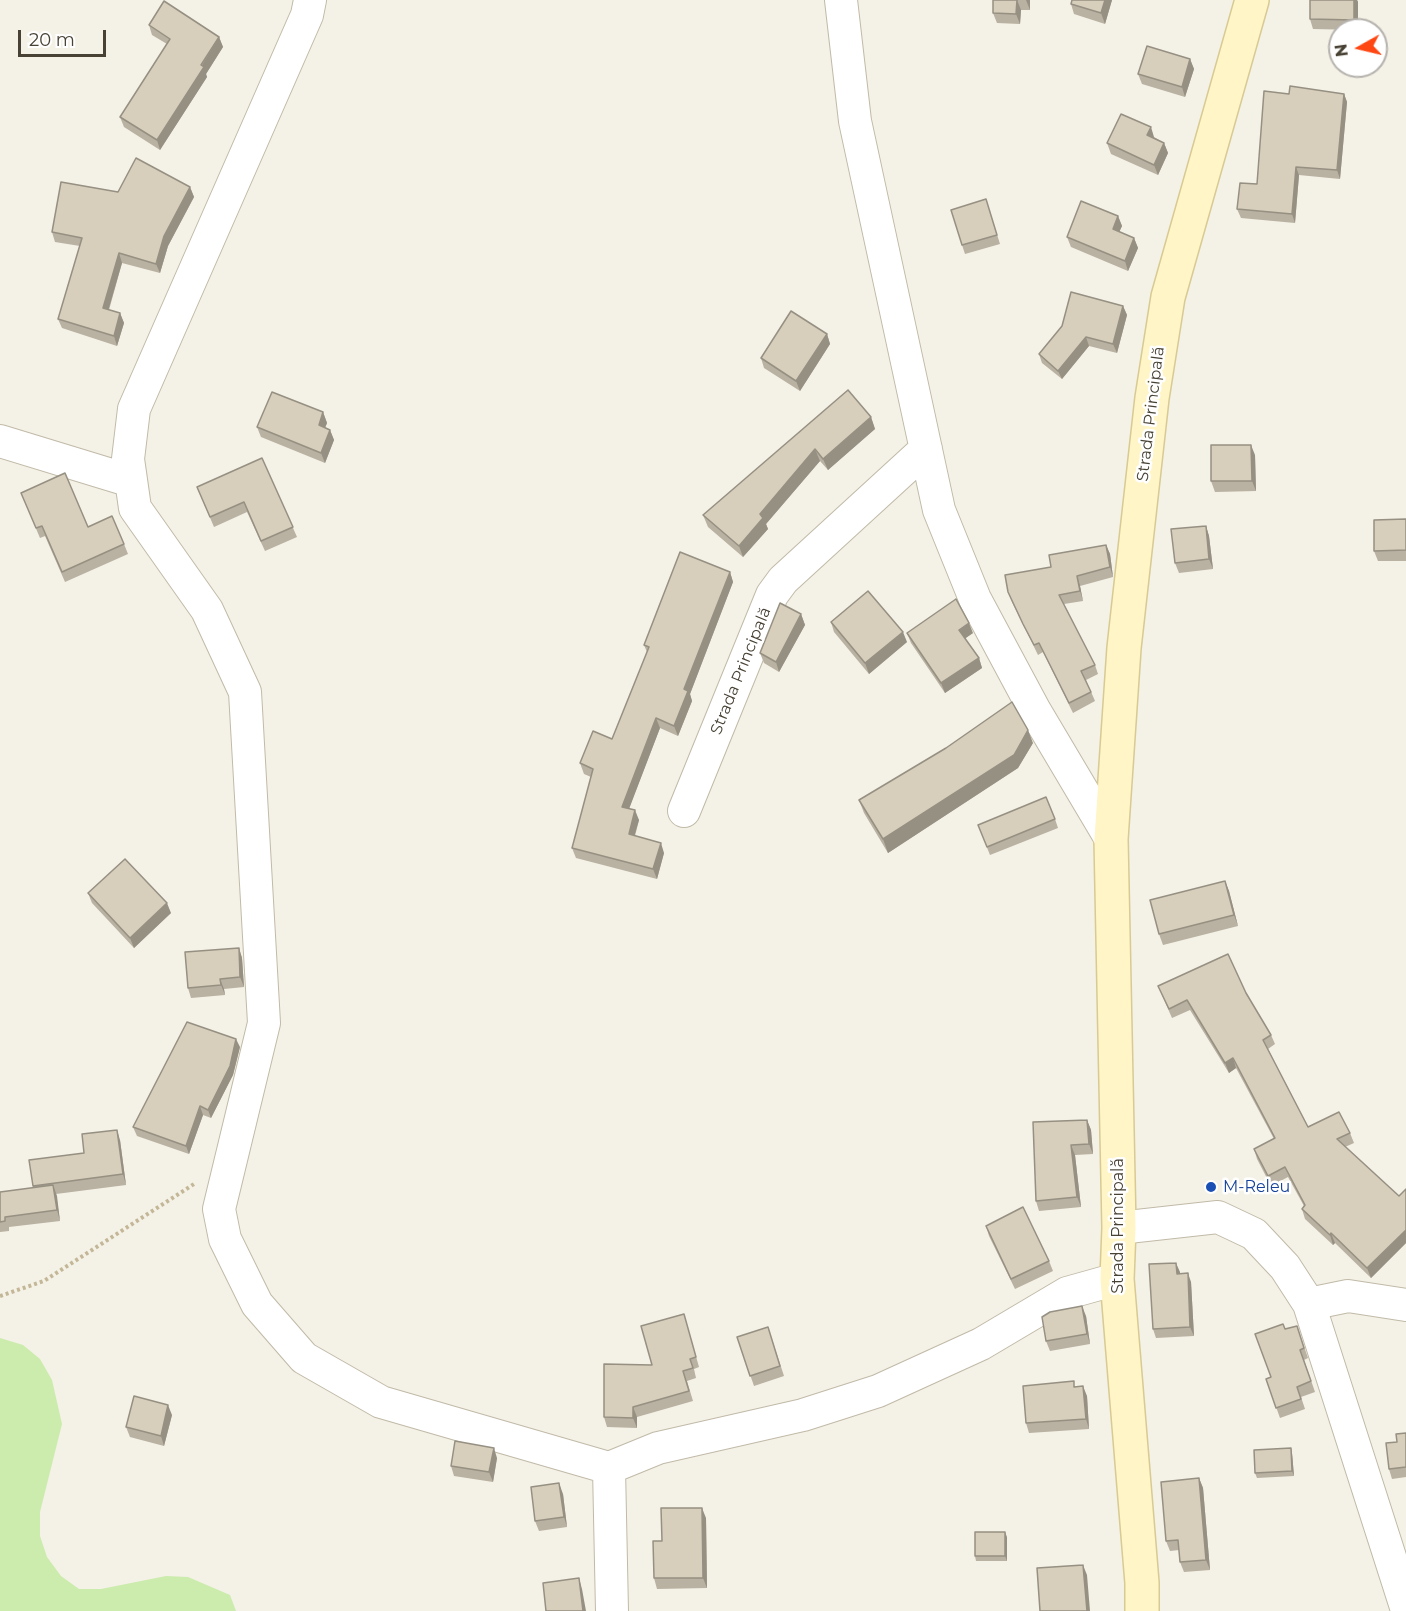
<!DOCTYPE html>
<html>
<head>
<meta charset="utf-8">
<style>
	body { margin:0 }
	#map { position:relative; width:1406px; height:1611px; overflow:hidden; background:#f4f1e6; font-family:Montserrat,sans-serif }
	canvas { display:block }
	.north { position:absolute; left:1328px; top:18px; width:60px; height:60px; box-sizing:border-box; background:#fff; border:2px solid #b6b3ae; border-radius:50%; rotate:262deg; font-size:16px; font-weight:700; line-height:24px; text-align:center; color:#484235 }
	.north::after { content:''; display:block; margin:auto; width:21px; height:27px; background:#ff4713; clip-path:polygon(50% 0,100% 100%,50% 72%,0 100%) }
	.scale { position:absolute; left:18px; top:30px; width:88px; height:27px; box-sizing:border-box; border:3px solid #484235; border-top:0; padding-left:8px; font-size:18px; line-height:21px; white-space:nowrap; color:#484235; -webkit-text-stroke:4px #fff; paint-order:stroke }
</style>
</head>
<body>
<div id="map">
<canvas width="1406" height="1611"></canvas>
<div class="north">N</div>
<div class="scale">20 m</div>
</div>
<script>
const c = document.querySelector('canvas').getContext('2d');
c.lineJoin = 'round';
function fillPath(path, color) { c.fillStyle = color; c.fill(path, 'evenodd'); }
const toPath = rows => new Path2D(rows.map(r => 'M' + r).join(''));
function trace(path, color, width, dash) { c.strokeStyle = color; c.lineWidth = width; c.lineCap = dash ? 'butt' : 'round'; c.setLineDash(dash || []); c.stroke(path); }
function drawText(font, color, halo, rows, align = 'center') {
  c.font = font + ' Montserrat,sans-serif'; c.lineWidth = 5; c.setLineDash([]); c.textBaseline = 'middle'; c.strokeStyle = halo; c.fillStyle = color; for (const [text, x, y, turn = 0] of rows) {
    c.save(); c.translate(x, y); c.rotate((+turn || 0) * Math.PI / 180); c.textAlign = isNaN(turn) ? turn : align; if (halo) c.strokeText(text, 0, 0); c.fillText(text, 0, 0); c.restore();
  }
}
const green = toPath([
	[0,1338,23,1345,40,1359,52,1380,62,1424,40,1512,40,1536,47,1557,61,1576,79,1589,101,1589,166,1576,188,1577,230,1595,236,1611,0,1611]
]);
const path = toPath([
	[0,1296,44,1281,194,1184]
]);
const street = toPath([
	[310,0,307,15,134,409,128,459,135,508,207,610,245,692,264,1023,219,1209,225,1239,257,1304,304,1358,381,1402,609,1468,658,1448,803,1415,878,1391,981,1344,1067,1293,1117,1279],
	[841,0,855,121,939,510,975,599,1035,711,1111,839],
	[0,441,131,481],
	[684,811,772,595,783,580,926,449],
	[1119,1228,1218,1217,1254,1234,1285,1267,1309,1304,1406,1607],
	[1309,1304,1348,1296,1406,1305],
	[609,1468,612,1611]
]);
const secondary = toPath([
	[1142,1611,1142,1583,1117,1279,1119,1228,1111,839,1124,648,1152,398,1168,297,1252,0]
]);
const wall = toPath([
	[993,0,1030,0,1030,10,1021,10,1020,24,997,23,993,13],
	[1112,0,1105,24,1074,14,1071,4],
	[1310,0,1357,0,1358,2,1358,30,1313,29,1310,19],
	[149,25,219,37,223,47,206,74,207,77,160,150,124,127,120,117,167,44,152,35],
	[1190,59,1194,69,1185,97,1142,84,1138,74],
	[1289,94,1344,94,1347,102,1340,179,1299,175,1295,223,1241,218,1237,209,1257,184],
	[1154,137,1164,143,1168,153,1158,175,1111,154,1107,143],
	[190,187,194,197,168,246,160,273,122,263,109,310,120,313,124,323,117,346,62,328,58,319,80,246,55,242,52,232,118,192],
	[986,199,1000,244,965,254,962,245],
	[1118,216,1122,226,1119,232,1134,238,1138,248,1128,271,1071,247,1067,237],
	[1123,306,1127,315,1117,353,1089,346,1062,379,1042,363,1039,354],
	[827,334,830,344,800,391,764,368,761,358],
	[323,412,327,423,325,428,330,430,334,440,325,463,261,437,257,427],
	[871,417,875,429,828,470,820,461,766,524,768,529,743,557,708,527,703,515],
	[1255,455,1256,491,1215,492,1211,481],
	[262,458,297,537,265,551,247,512,214,527,197,487],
	[21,493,124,544,128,554,65,582,45,536,40,538],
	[1406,519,1406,561,1378,561,1374,551],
	[1206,526,1209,536,1213,569,1179,573,1175,563],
	[1106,545,1110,554,1113,577,1080,586,1083,601,1064,604,1095,665,1098,674,1086,680,1095,701,1073,713,1043,652,1038,655,1012,602,1008,592,1051,567],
	[730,572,733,582,690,694,692,701,678,736,660,728,629,808,639,820,635,836,664,853,657,879,576,858,572,848,591,777,584,774,580,763,612,739,647,652,644,645],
	[801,614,805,625,779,672,764,663,760,653],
	[831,622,907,642,869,674,834,632],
	[907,633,973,633,965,638,979,658,982,668,945,693,911,643],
	[1033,743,1018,768,888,853,864,813,859,800],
	[1055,819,1058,828,990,855,978,825],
	[1225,881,1229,891,1238,926,1163,945,1159,934],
	[88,893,171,913,134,948,92,903],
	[239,948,242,958,244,987,224,989,225,995,191,998,188,988],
	[1158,986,1246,993,1271,1035,1275,1044,1268,1049,1308,1127,1350,1133,1354,1143,1345,1147,1399,1196,1406,1189,1406,1243,1371,1278,1335,1243,1333,1245,1305,1219,1302,1209,1304,1206,1288,1177,1271,1186,1257,1159,1254,1149,1274,1139,1236,1068,1229,1073,1190,1010,1172,1018],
	[240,1047,233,1075,211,1118,203,1115,189,1154,137,1136,133,1127],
	[1087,1120,1091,1130,1093,1154,1075,1155,1081,1207,1039,1211,1036,1201],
	[120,1140,126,1185,56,1194,60,1221,9,1227,9,1231,0,1232,0,1192,33,1188,33,1186,84,1153],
	[986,1226,1049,1261,1053,1271,1015,1289,989,1236],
	[1180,1273,1191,1282,1194,1336,1156,1338,1153,1329],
	[684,1314,699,1367,694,1369,696,1378,687,1381,693,1401,637,1417,637,1428,607,1427,604,1417,652,1365],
	[1086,1316,1090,1344,1050,1351,1046,1341],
	[1297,1326,1308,1358,1304,1360,1315,1392,1301,1397,1305,1409,1280,1418,1266,1379,1271,1377,1286,1329],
	[768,1327,784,1376,754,1386,737,1337],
	[1075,1387,1087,1396,1089,1429,1029,1433,1026,1423],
	[172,1415,164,1446,130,1437,126,1427],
	[1406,1433,1406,1477,1392,1479,1389,1469,1397,1442],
	[1291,1448,1292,1453,1294,1476,1257,1478,1255,1473],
	[497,1458,493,1482,454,1476,451,1466],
	[1199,1478,1203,1488,1210,1570,1184,1572,1180,1562,1179,1550,1170,1551,1166,1541],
	[563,1494,567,1527,539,1531,535,1521],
	[706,1518,707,1588,657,1589,654,1578],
	[1007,1537,1007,1561,976,1561,975,1556]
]);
const shadedWall = toPath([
	[1017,0,1021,10,1020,24,1016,14],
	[1026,0,1030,0,1030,10],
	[1105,0,1112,0,1105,24,1101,13],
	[1354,0,1357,0,1358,2,1358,30,1354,20],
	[219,37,223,47,206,74,207,77,160,150,157,140],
	[1190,59,1194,69,1185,97,1182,87],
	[1344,94,1347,102,1340,179,1337,170],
	[1151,127,1154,137,1151,145,1147,135],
	[1164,143,1168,153,1158,175,1154,165],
	[1296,167,1299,175,1295,223,1292,214],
	[190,187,194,197,168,246,160,273,156,264,164,236],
	[1118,216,1122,226,1116,239,1113,229],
	[1134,238,1138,248,1128,271,1125,261],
	[119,253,122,263,106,318,103,308],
	[1123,306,1127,315,1117,353,1113,344],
	[120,313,124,323,117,346,114,336],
	[827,334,830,344,800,391,796,381],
	[1086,337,1089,346,1062,379,1058,371],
	[323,412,327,423,322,435,319,425],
	[871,417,875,429,828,470,823,459],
	[330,430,334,440,325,463,321,453],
	[1251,445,1255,455,1256,491,1252,481],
	[815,449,820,461,766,524,768,529,743,557,739,546,760,514],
	[1206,526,1209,536,1213,569,1209,559],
	[1106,545,1110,554,1113,577,1110,567],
	[730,572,733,582,690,694,692,701,678,736,674,726,684,689],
	[1077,576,1080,586,1083,601,1080,591],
	[801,614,805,625,779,672,776,662],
	[969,623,973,633,963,640,959,630],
	[903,632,907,642,869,674,865,663],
	[979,658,982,668,945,693,941,683],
	[656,718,660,728,626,817,622,807],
	[1028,730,1033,743,1018,768,888,853,883,839],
	[635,810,639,820,632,844,629,834],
	[661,843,664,853,657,879,653,869],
	[1225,881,1229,891,1238,926,1234,915],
	[167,903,171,913,134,948,130,938],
	[239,948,242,958,244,987,240,977],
	[220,979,224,989,225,995,221,985],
	[236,1039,240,1047,233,1075,211,1118,208,1110],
	[1233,1058,1236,1068,1229,1073,1225,1063],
	[200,1106,203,1115,189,1154,186,1146],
	[1087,1120,1091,1130,1093,1154,1089,1144],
	[117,1130,120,1140,126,1185,123,1174],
	[1071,1145,1075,1155,1081,1207,1077,1197],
	[53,1185,57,1196,60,1221,57,1210],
	[1406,1230,1406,1243,1371,1278,1367,1268],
	[1331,1233,1335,1243,1333,1245,1330,1235],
	[1176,1263,1180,1272,1180,1283,1177,1274],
	[1188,1273,1191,1282,1194,1336,1190,1327],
	[1082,1306,1086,1316,1090,1344,1087,1334],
	[1083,1386,1087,1396,1089,1429,1086,1419],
	[168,1405,172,1415,164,1446,161,1436],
	[633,1407,637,1417,637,1428,633,1418],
	[494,1448,497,1458,493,1482,489,1472],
	[1291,1448,1292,1453,1294,1476,1292,1471],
	[1199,1478,1203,1488,1210,1570,1206,1560],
	[559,1483,563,1494,567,1527,564,1517],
	[702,1508,706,1518,707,1588,703,1578],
	[1005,1532,1007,1537,1007,1561,1005,1556],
	[1083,1565,1087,1575,1090,1611,1087,1611],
	[579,1578,582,1589,586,1611,583,1611]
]);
const building = toPath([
	[993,0,1017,0,1016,14,993,13,993,0],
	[1072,0,1105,0,1101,13,1071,4,1072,0],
	[1310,0,1354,0,1354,20,1310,19,1310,0],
	[164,1,219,37,201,65,204,67,157,140,120,117,170,39,149,25,164,1],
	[1147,46,1190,59,1182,87,1138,74,1147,46],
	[1290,86,1344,94,1337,170,1296,167,1292,214,1237,209,1240,183,1257,184,1264,91,1289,94,1290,86],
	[1121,114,1151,127,1147,135,1164,143,1154,165,1107,143,1121,114],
	[136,158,190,187,164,236,156,264,119,253,103,308,120,313,114,336,58,319,82,238,52,232,61,182,118,192,136,158],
	[986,199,997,235,962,245,951,210,986,199],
	[1081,201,1118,216,1113,229,1134,238,1125,261,1067,237,1081,201],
	[1071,292,1123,306,1113,344,1086,337,1058,371,1039,354,1062,326,1071,292],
	[791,311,827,334,796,381,761,358,791,311],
	[848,390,871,417,823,459,815,449,760,514,763,518,739,546,703,515,848,390],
	[272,392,323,412,319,425,330,430,321,453,257,427,272,392],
	[1211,445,1251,445,1252,481,1211,481,1211,445],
	[262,458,293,527,261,541,244,502,210,517,197,487,262,458],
	[65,473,88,527,112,516,124,544,62,572,42,526,36,528,21,493,65,473],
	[1406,519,1406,550,1374,551,1374,520,1406,519],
	[1206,526,1209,559,1175,563,1171,529,1206,526],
	[1106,545,1110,567,1077,576,1080,591,1059,595,1095,665,1081,671,1091,692,1069,703,1039,643,1034,645,1023,624,1008,592,1005,575,1051,567,1049,555,1106,545],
	[680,552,730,572,684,689,688,691,674,726,656,718,622,807,635,810,629,834,661,843,653,869,572,848,593,769,580,763,593,731,612,739,649,647,644,645,680,552],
	[868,591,903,632,865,663,831,622,868,591],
	[956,599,969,623,959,630,979,658,941,683,907,633,956,599],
	[780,603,801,614,776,662,760,653,780,603],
	[1012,702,1028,730,1014,755,883,839,859,800,946,748,1012,702],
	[1046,797,1055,819,987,847,978,825,1046,797],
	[125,859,167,903,130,938,88,893,125,859],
	[1225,881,1234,915,1159,934,1150,900,1225,881],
	[239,948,240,977,220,979,221,985,188,988,185,952,239,948],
	[1228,954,1246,993,1271,1035,1263,1040,1308,1127,1339,1112,1350,1133,1337,1139,1399,1196,1406,1189,1406,1230,1367,1268,1331,1233,1330,1235,1302,1209,1305,1205,1285,1167,1268,1176,1254,1149,1275,1138,1233,1058,1225,1063,1187,1000,1169,1009,1158,986,1228,954],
	[187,1022,236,1039,230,1066,208,1110,200,1106,186,1146,133,1127,187,1022],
	[1087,1120,1089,1144,1071,1145,1077,1197,1036,1201,1033,1122,1087,1120],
	[117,1130,123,1174,33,1186,29,1160,84,1153,82,1134,117,1130],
	[53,1185,57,1210,5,1217,5,1221,0,1222,0,1192,53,1185],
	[1023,1207,1049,1261,1011,1279,986,1226,1023,1207],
	[1176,1263,1177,1274,1188,1273,1190,1327,1153,1329,1149,1264,1176,1263],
	[1082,1306,1087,1334,1046,1341,1042,1317,1050,1312,1082,1306],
	[684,1314,696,1357,690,1359,693,1368,683,1371,689,1391,633,1407,633,1418,604,1417,604,1364,652,1365,641,1326,684,1314],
	[1283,1324,1285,1329,1297,1326,1304,1348,1300,1350,1311,1381,1297,1387,1301,1399,1276,1408,1266,1379,1271,1377,1255,1334,1283,1324],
	[768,1327,780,1366,750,1376,737,1337,768,1327],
	[1074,1381,1074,1387,1083,1386,1086,1419,1026,1423,1023,1386,1074,1381],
	[134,1396,168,1405,161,1436,126,1427,134,1396],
	[1406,1433,1406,1467,1389,1469,1386,1443,1397,1442,1396,1434,1406,1433],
	[455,1441,494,1448,489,1472,451,1466,455,1441],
	[1291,1448,1292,1471,1255,1473,1254,1450,1291,1448],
	[1199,1478,1206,1560,1180,1562,1178,1540,1166,1541,1161,1482,1199,1478],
	[559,1483,564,1517,535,1521,531,1487,559,1483],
	[661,1508,702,1508,703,1578,654,1578,653,1541,662,1541,661,1508],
	[975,1532,1005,1532,1005,1556,975,1556,975,1532],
	[1083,1565,1087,1611,1040,1611,1037,1568,1083,1565],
	[579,1578,583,1611,546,1611,543,1583,579,1578]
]);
const markers = [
	[1211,1187,6,"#1a4fb4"]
];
const streetNames = [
	["Strada Principală",1151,414,-83],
	["Strada Principală",741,671,-68],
	["Strada Principală",1118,1226,-90]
];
const transitNames = [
	["M-Releu",1223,1187]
];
fillPath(green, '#cbecac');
trace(street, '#c1baa8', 34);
trace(secondary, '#d8ca93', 36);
trace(path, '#c4b798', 4, [3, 3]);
trace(street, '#fff', 32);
trace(secondary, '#fff5c6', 33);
fillPath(wall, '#b9b1a1');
fillPath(shadedWall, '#969083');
fillPath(building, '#d7cebb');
trace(building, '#969083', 1.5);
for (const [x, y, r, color] of markers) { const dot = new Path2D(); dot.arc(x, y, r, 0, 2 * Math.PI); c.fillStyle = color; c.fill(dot); trace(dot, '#fff', 2); }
drawText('16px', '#484235', '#fff', streetNames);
drawText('16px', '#164399', '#fff', transitNames, 'left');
</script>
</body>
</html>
